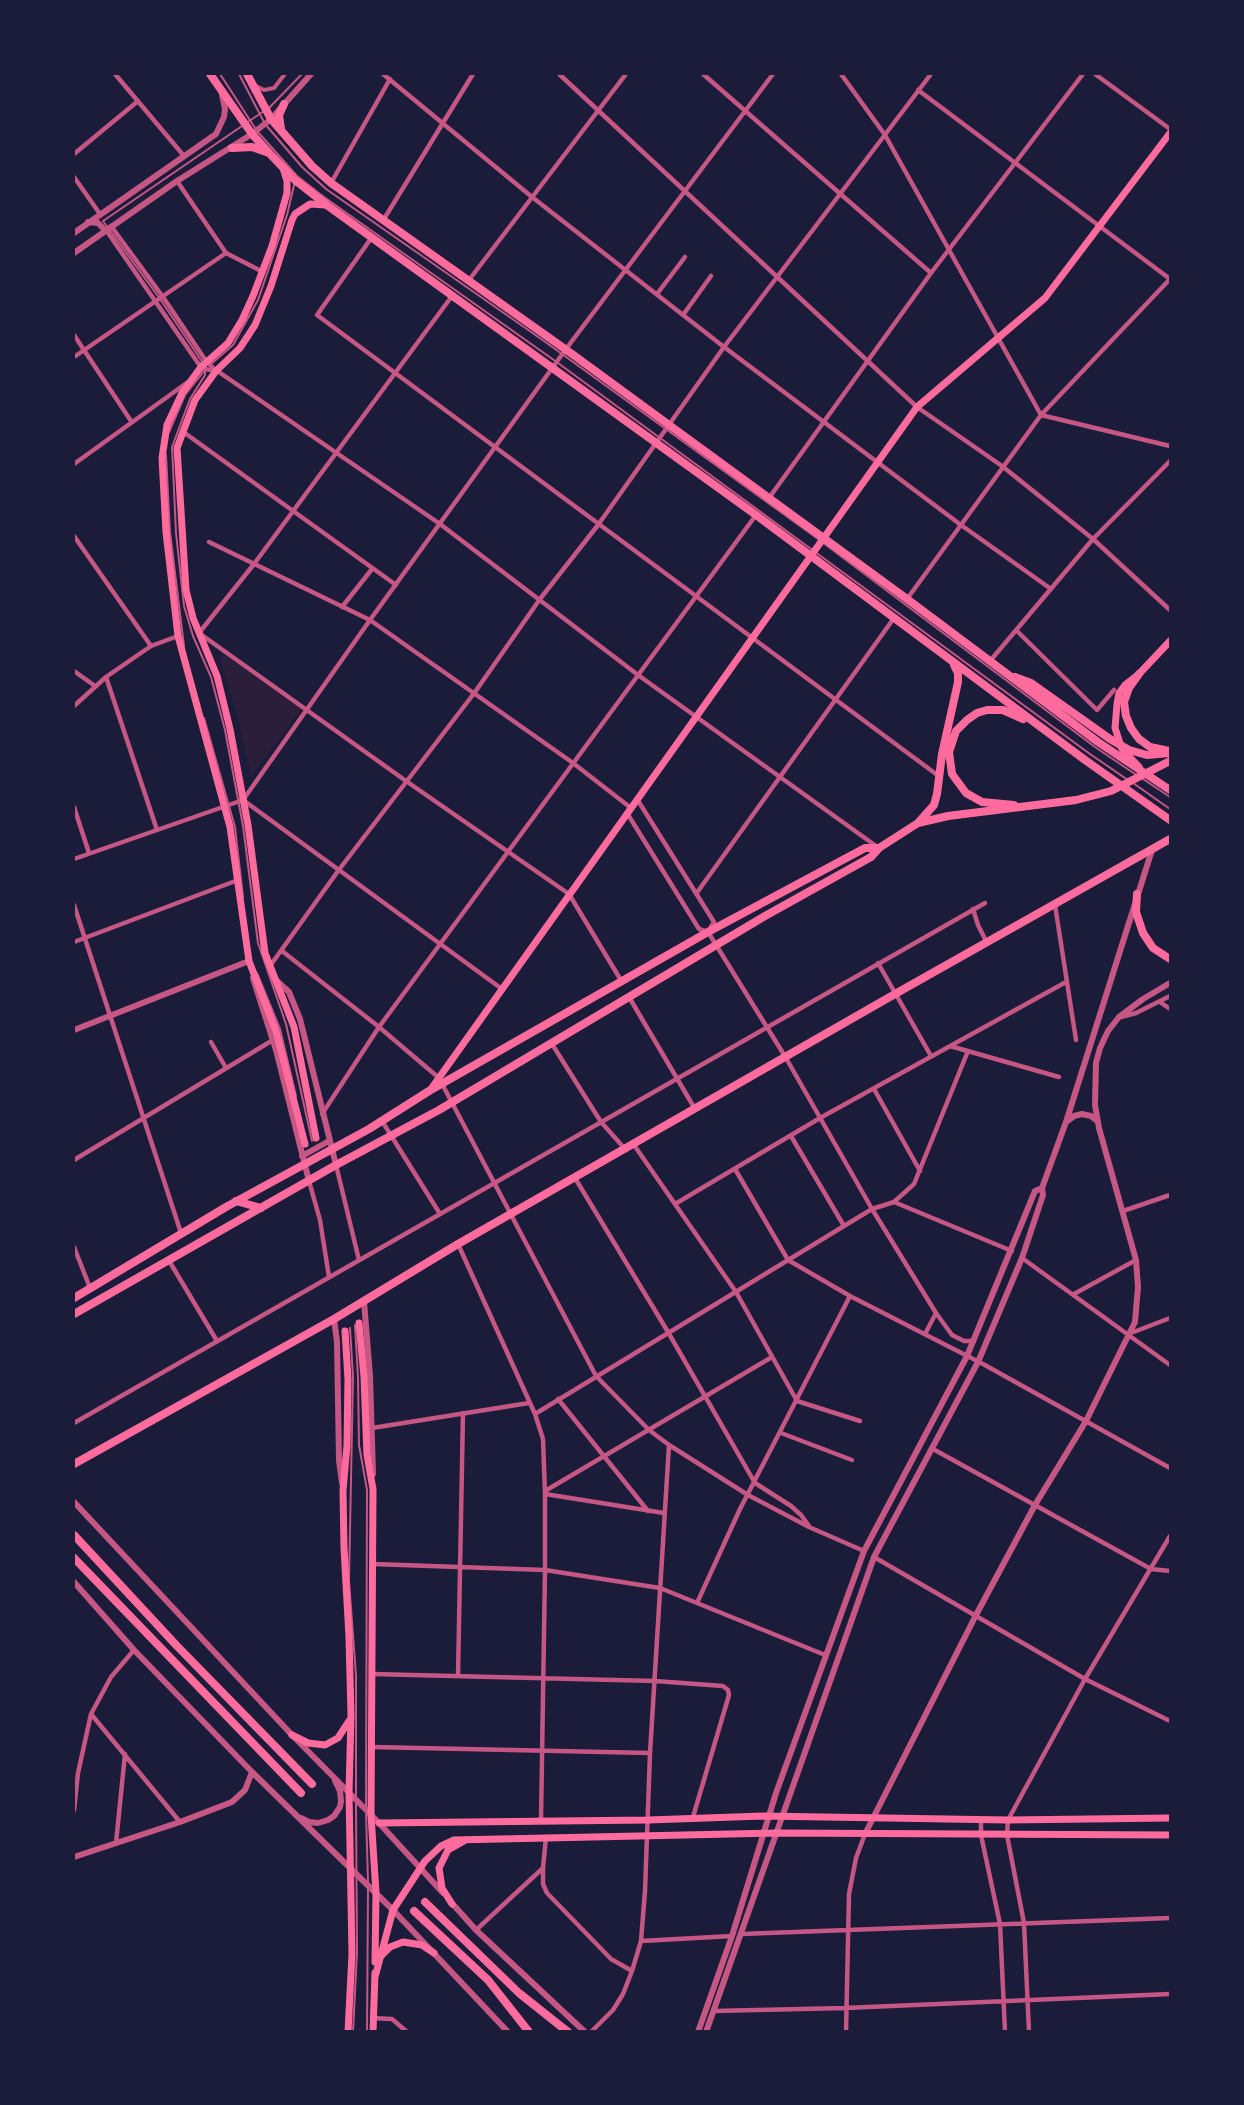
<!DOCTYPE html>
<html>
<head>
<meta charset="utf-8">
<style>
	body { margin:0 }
	#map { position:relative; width:1244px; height:2105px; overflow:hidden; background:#1b1b3a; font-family:"Archivo Narrow",sans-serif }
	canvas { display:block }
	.frame { position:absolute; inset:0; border:75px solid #1b1b3a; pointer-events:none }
</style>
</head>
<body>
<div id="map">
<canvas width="1244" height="2105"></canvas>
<div class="frame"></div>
</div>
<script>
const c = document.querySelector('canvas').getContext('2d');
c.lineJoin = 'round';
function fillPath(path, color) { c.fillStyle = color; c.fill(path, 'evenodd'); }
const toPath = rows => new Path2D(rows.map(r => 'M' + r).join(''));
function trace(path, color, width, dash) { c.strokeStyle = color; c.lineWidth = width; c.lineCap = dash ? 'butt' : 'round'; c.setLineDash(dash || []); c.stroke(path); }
const green = toPath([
	[224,654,302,709,251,776,236,711,220,660]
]);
const service = toPath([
	[220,74,257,131,297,176,324,197,558,363,1090,754,1128,780],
	[239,74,265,124,302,167,326,189,544,341,818,539,1095,747,1138,776],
	[269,108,302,74],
	[203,363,160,299,103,221,264,111],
	[211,364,233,345,258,300,287,215,295,181],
	[205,368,205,375,190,399,172,447,176,533,184,606,193,636,211,677,225,730,243,826,258,943,286,1024,312,1141],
	[169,432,185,395,205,370],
	[166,455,170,532,184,646],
	[204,718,235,827,243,897],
	[1143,779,1170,797],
	[1133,783,1170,809],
	[257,973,280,1029,296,1096],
	[355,1325,358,1377,359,1445,367,1490,366,1807],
	[350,1328,353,1377,349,1581,356,1676,356,1798],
	[366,1812,368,1882],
	[353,2032,357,1953,356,1803],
	[367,2032,368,1887]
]);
const pedestrian = toPath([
	[256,86,264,90,274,88,285,74]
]);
const minor = toPath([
	[115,74,184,156],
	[383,74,532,197,724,347,961,525,1051,589],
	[559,74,917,407,1002,466,1093,539,1170,610],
	[703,74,931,273],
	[841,74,885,135,1041,415,1170,446],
	[1095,74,1170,129],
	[918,90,1170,279],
	[74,154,138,101],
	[74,177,100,214],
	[177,181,226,253,263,272],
	[331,183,390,79],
	[384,219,473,74],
	[111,226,163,297,204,358,213,368,440,524,638,675,876,846],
	[106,230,198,363,205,369,216,371],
	[372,237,317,315,940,777],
	[469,280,626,74],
	[657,294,685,257],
	[452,296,254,564,199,633,406,781,569,894,622,982],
	[683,315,711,276],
	[74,335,131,421],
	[74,357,226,253],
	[182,431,396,585],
	[74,464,188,382],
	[769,498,931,273,1083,74],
	[74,536,151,646],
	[209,542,370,620,573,763,631,808],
	[907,599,1041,415,1170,279],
	[342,607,372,569],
	[1016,630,1097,710,1114,690],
	[990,661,1093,539,1170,461],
	[74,671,95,686],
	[106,677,157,830],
	[74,706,106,677,151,646,178,636],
	[637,799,714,922,709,930],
	[243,800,502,989],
	[74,807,89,853],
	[627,813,699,929,708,932,786,1058,872,1209,936,1313,952,1335,964,1341,974,1341],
	[74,859,243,800,370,620,566,349,773,74],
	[696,894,894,618],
	[74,905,181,1233],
	[1055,905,1076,1040],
	[973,909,978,925,987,943],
	[74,942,238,880],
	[282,951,379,1027,439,1078,596,1376,649,1430,669,1445,748,1495,809,1527,864,1551],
	[878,963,931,1056],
	[270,966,338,871,475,692,540,599,598,525,724,347,931,74],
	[629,997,695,1109],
	[1160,1002,1170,1009],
	[1121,1017,1136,1013,1170,996],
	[211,1042,226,1068],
	[552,1044,601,1122,626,1150],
	[950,1046,1059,1077],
	[874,1089,920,1171],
	[322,1114,379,1027,756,515],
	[382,1121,440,1214],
	[791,1136,844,1226],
	[634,1145,736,1292,797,1401,860,1421],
	[74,1160,273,1040],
	[336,1165,359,1260],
	[735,1169,788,1260,850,1296,983,1364,1170,1468],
	[575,1178,668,1332,755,1483,791,1506,801,1515,809,1526],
	[309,1181,320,1220,329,1277],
	[894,1202,1012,1251],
	[675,1204,820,1118,1066,982],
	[1123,1211,1170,1195],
	[458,1244,535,1414,543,1439,545,1494,545,1570,541,1821],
	[74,1247,90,1288],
	[1022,1258,1170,1365],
	[168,1259,217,1341],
	[1074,1294,1136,1260],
	[1131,1333,1170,1318],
	[925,1334,936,1313],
	[558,1399,648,1511],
	[535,1414,872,1209,894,1202,914,1184,968,1051],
	[74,1423,985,903],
	[372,1428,529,1403],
	[781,1433,852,1460],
	[933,1449,1151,1569,1170,1571],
	[545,1491,772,1357],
	[545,1494,664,1513],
	[874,1557,1085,1679,1170,1721],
	[373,1564,545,1570,660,1588,825,1655],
	[697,1603,740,1509,850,1296],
	[372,1674,655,1681,723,1686,728,1690,729,1695,693,1817],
	[458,1676,463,1413],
	[91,1714,180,1822],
	[372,1747,650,1753],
	[74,1810,78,1773,91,1714,111,1677,134,1650],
	[981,1819,981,1835,1000,1924,1005,2032],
	[116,1843,125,1754],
	[543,1868,543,1884,547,1893,611,1959,632,1971],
	[476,1930,543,1868,546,1837],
	[741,1934,1170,1918],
	[641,1941,732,1936],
	[713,2011,845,2008,1170,1994],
	[372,2018,392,2019,407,2032],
	[591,2032,613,2010,623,1994,632,1971,641,1941,645,1891,650,1753,669,1445],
	[846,2032,849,1894,856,1858,865,1834],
	[1029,2032,1024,1923,1007,1835,1008,1820,1085,1679,1170,1536]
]);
const tertiary = toPath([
	[88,222,98,223,105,230],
	[74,233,216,134,224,117,225,109,222,95],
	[74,253,177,181,252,134,271,119,311,74],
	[253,978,276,1050,309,1181],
	[276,980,289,992,300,1019,336,1165],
	[74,1030,249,961],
	[1066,1122,1074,1116,1082,1114,1091,1116,1097,1121],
	[302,1156,329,1141],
	[364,1301,370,1376,373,1474],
	[334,1319,337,1342,339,1460,342,1483],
	[74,1502,292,1735,379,1823,443,1893],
	[74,1582,134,1650,252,1772,393,1910,508,2032],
	[301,1818,309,1822,318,1823,328,1820,334,1816,340,1807,341,1801,340,1791,335,1781],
	[865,1834,976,1615,1035,1505,1086,1421,1135,1322,1138,1287,1136,1260,1099,1128,1095,1105,1096,1063,1100,1048,1108,1031,1119,1017,1143,999,1170,983],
	[74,1857,180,1822,232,1802,245,1790,252,1772],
	[450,1901,476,1930,585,2032],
	[698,2032,732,1936,776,1793,864,1551,967,1356,1035,1191,1042,1188],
	[706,2032,874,1557,978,1362,1022,1258,1043,1195,1042,1188,1066,1122,1152,850]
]);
const secondary = toPath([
	[283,168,287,181,287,193,272,246,253,296,242,320,228,343,201,367,182,393,167,425,162,458,166,532,178,636,230,827,249,961,276,1031,305,1144],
	[1139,767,1122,749,1115,728,1117,704,1119,693,1125,685,1139,674,1170,641],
	[431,1089,917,407,1045,298,1170,133],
	[316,1138,294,1027,265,953,248,825,230,729,217,676,193,618,186,590,177,448,195,400,216,371,240,348,255,325,271,286,292,220,295,214,310,204,326,205],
	[359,1323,364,1377,367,1455,373,1489,371,1815,376,1893,375,1962],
	[345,1331,348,1379,347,1445,343,1491,344,1548,349,1637,351,1715,349,1793,352,1954,348,2032],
	[292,1735,308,1743,325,1745,338,1738,349,1721],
	[379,1823,648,1820,763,1816,1008,1820,1170,1818],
	[452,1904,442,1888,439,1868,448,1850,464,1841],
	[381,1956,390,1947,403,1942,422,1945,434,1953],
	[375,1977,393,1910,425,1861,441,1846,454,1840,776,1833,1170,1835],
	[373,2032,375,1973]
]);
const primary = toPath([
	[210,74,252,134,270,154,295,180,328,206,756,515,1085,760,1170,820],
	[247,74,271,119,312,166,331,183,572,354,907,599,1098,742,1170,790],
	[281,129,279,115,284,104],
	[232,148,252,147,266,152],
	[1139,674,1129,688,1124,702,1126,716,1131,728,1139,739,1150,747,1169,751],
	[1015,677,1031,683,1110,739,1129,750,1147,755,1170,753],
	[1014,805,982,802,966,793,952,774,949,752,956,731,967,720,977,713,987,710,1003,710,1023,719],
	[918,823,934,805,937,794,942,754,958,682,958,673,954,665],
	[1137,894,1136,912,1143,933,1153,948,1170,959],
	[236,1201,261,1208],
	[74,1298,226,1207,369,1129,429,1091,708,932,865,848,879,848,918,823,948,816,1076,800,1111,791,1170,761],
	[74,1314,336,1165,439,1110,765,916,871,857,879,848],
	[74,1464,334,1319,458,1244,895,994,1170,839],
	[74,1535,177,1646,312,1784],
	[74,1558,301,1793],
	[425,1902,519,1993,568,2032],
	[414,1911,488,1980,529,2032]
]);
fillPath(green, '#2a1e3b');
trace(service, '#c65784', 2);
trace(pedestrian, '#c65784', 4);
trace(minor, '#c65784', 4.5);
trace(tertiary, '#c65784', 6);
trace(secondary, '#ff6b9d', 7);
trace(primary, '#ff6b9d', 8);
</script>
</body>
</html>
